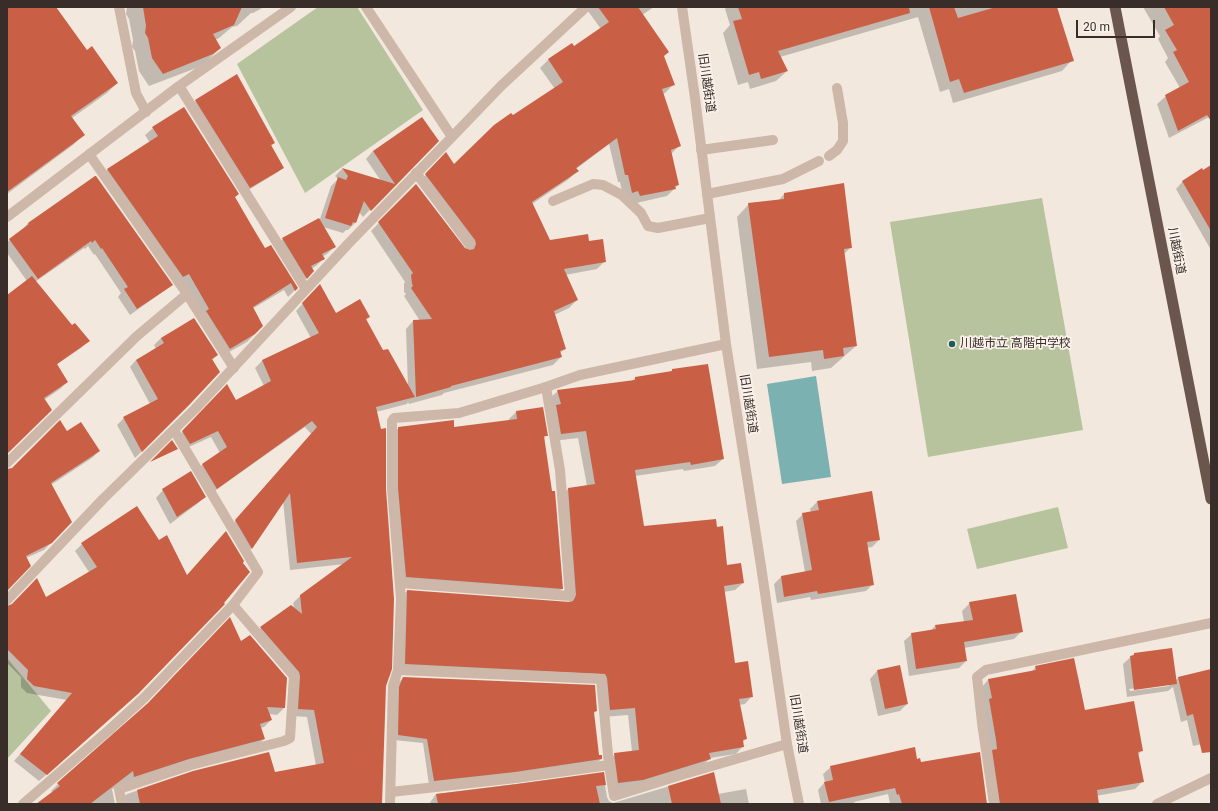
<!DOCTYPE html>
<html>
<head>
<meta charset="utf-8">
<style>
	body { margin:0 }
	#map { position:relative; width:1218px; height:811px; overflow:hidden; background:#f3e8dd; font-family:Roboto,sans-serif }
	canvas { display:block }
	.frame { position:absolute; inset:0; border:8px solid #392d29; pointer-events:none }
	.scale { position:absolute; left:1076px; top:20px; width:79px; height:18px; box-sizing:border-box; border:2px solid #392d29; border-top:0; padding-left:5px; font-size:12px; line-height:14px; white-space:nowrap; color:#392d29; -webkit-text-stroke:3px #faf2ea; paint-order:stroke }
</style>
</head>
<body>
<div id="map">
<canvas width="1218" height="811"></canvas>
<div class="frame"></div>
<div class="scale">20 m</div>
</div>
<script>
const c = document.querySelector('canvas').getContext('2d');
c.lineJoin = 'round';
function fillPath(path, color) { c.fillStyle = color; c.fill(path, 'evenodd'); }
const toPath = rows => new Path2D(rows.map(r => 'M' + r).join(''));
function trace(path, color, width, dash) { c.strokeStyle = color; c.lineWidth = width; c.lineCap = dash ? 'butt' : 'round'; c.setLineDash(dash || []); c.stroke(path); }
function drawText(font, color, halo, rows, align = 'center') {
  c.font = font + ' Roboto,"Noto Sans JP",sans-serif'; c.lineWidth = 3.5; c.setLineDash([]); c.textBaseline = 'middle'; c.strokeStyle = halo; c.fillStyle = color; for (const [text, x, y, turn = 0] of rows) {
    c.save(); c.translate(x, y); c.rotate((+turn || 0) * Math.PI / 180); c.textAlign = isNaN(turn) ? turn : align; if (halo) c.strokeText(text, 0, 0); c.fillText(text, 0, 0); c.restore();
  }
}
const green = toPath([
	[318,7,357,7,423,110,305,193,237,64],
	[1042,198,1083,430,928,457,890,222],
	[1058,507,1068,548,977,569,967,529],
	[7,658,51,711,7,759]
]);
const water = toPath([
	[816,376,831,477,782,484,767,384]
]);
const shadow = toPath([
	[7,7,54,7,87,51,117,83,107,93,72,118,84,134,73,145,7,194],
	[127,7,264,7,253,13,251,13,237,26,232,27,219,38,215,40,220,48,207,61,199,67,149,86,139,71,135,51,132,47,133,40,129,19,126,14],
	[585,7,654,7,642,15,663,57,673,85,665,93,663,94,680,145,671,154,678,185,667,196,632,204,624,200,620,182,618,182,609,144,576,169,577,171,569,179,532,204,549,241,588,242,605,261,597,269,565,275,577,300,569,308,554,315,565,349,560,353,561,357,553,365,444,393,442,395,409,404,408,402,407,404,376,412,339,804,120,804,120,801,127,794,193,772,275,773,316,766,307,717,292,716,292,679,254,635,261,628,294,608,293,603,300,596,345,564,290,570,283,501,251,549,245,555,229,528,311,434,305,427,209,495,195,472,202,465,220,453,211,437,182,450,176,439,227,386,236,401,264,386,255,368,262,361,311,338,296,311,313,292,335,314,369,316,366,320,382,351,408,387,406,329,413,321,420,321,404,296,406,294,404,292,404,284,405,282,371,231,416,185,464,249,468,251,418,183,446,154,454,165,512,117,555,89,540,68,548,60,572,44,574,48,601,29],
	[727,7,1056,7,1072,60,1062,71,953,103,949,89,940,92,918,17,780,57,787,71,776,81,750,89,748,82,738,85,723,33,730,25,725,9],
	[1143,7,1211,7,1211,116,1169,138,1157,104,1166,96,1180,88,1165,62,1168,58,1158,39,1160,36],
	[196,101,274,143,271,146,283,167,278,172,245,192,191,106],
	[153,128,238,194,234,198,265,249,297,288,288,297,284,290,252,309,255,334,247,342,222,356,199,319,101,177,108,169,150,143,145,135],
	[437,141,363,217,359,212,355,223,348,230,346,230,343,233,323,227,334,247,327,254,322,257,323,259,316,266,311,269,313,271,299,285,275,247,283,239,320,219,331,186,338,179,335,176,342,169,381,181,366,159,373,151],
	[1211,166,1211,250,1176,189,1183,181],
	[96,177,171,285,164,291,130,315,118,297,121,293,95,254,94,255,88,246,85,249,84,248,35,282,71,326,88,341,81,348,56,365,67,382,60,389,44,400,7,453,7,297,27,281,7,253,7,242,22,231,28,223],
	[784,194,851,247,843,255,856,346,831,368,812,371,811,362,757,369,737,217,749,204,778,201],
	[194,319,217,355,212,360,190,404,135,458,117,425,124,418,150,404,130,367,136,360,156,349,154,345,161,338],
	[672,370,723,459,715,466,684,471,683,469,635,476,643,527,726,566,743,583,735,590,724,592,734,664,752,696,745,704,739,705,746,739,742,742,743,746,736,754,710,758,702,767,612,794,608,762,615,754,632,752,628,715,603,717,597,681,398,671,400,598,407,591,569,603,561,497,568,489,587,486,578,438,553,441,550,398,558,391,632,381,635,378,670,373],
	[516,412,547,435,544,438,562,589,554,596,399,584,391,435,399,428,454,428,509,421,509,419],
	[67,432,99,451,92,458,51,485,71,522,44,550,26,558,7,589,7,470,12,469],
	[163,490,205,497,197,504,170,524,156,498],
	[817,502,879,540,872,547,866,548,873,584,866,591,811,600,810,597,777,603,774,584,781,577,805,572,796,521,803,514,811,513,810,509],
	[136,508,139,693,39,781,14,761,67,700,27,693,21,687,21,677,7,663,7,607,45,599,89,572,75,551,82,544],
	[970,603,1022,631,1014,639,964,648,966,661,959,668,909,676,904,641,912,634,930,631,935,626,964,622,962,611],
	[241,642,284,708,277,715,269,714,271,720,264,727,260,728,264,739,257,746,181,766,112,789,115,804,39,804,53,792,51,791,58,784,147,705],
	[1134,654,1175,681,1179,677,1211,677,1211,742,1193,746,1187,720,1181,722,1173,687,1168,691,1127,697,1123,664],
	[1169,684,1169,686,1130,691,1129,689],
	[1036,667,1084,712,1141,751,1138,755,1142,782,1135,789,1096,796,1098,804,993,804,981,688,988,680,1031,672],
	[877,671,907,704,900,711,878,716,870,679],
	[403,678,596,711,593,714,598,756,601,759,596,764,429,785,423,743,394,740,398,683],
	[916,760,987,804,890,804,888,794,854,802,855,804,821,804,818,790,825,782,823,774,831,767],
	[603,773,607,797,609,801,613,803,713,773,718,794,746,789,749,804,429,804,436,794]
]);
const building = toPath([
	[7,7,56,7,87,50,92,46,118,83,71,116,85,135,7,192],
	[143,7,242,7,234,25,213,34,221,48,213,54,163,74,152,58,148,38,145,33,146,26],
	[598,7,638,7,669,52,664,56,675,85,662,89,681,146,671,150,679,185,675,186,676,189,640,196,638,191,632,193,628,175,625,175,617,138,576,168,579,171,532,202,550,240,588,234,589,241,603,239,606,262,564,269,578,300,554,311,566,349,560,351,562,357,451,386,451,387,416,397,413,320,432,319,411,288,413,286,412,284,411,275,413,273,378,222,416,184,465,248,470,250,474,249,476,244,475,240,425,174,446,152,454,164,494,125,511,113,513,115,563,82,548,59,572,43,574,46,609,22],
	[738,7,909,7,910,13,778,51,788,71,761,79,759,72,749,75,733,21,742,19],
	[929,7,954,7,958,18,996,7,1057,7,1074,61,964,93,959,79,950,82],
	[1164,7,1211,7,1211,121,1207,115,1178,131,1165,95,1189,82,1173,52,1177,50,1165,30,1174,25],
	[237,74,275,143,271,145,284,168,250,188,195,100],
	[184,107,239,194,235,197,253,228,265,248,271,245,298,288,295,291,291,283,253,307,263,326,255,334,230,349,206,311,209,309,189,274,183,277,107,169,158,136,152,127],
	[422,117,439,141,371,211,364,201,356,223,353,222,351,226,325,218,338,177,346,180,348,176,342,168,395,184,373,151],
	[1211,165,1211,231,1182,181,1202,168,1203,170],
	[95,176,96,176,173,285,137,309,124,289,128,287,102,248,101,249,95,240,92,243,91,241,38,279,9,239,29,224,28,223],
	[844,183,852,248,844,249,857,346,843,348,844,356,824,359,823,350,769,357,748,203,784,199,784,193],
	[319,218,336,247,322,254,325,259,311,266,314,271,307,279,282,238],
	[32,276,72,325,75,323,90,341,57,364,68,382,44,398,52,410,7,454,7,295],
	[320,284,336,313,360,299,370,317,366,319,383,350,388,349,415,397,376,407,381,429,386,428,386,489,394,599,392,669,386,686,382,804,140,804,137,790,193,771,269,752,275,772,324,763,314,710,298,709,300,676,299,672,260,627,291,605,302,614,300,595,352,557,297,563,290,493,252,549,235,520,317,427,312,421,217,489,202,464,227,447,218,431,190,444,182,431,227,384,236,400,271,381,262,360,319,333,302,303],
	[194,318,218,355,212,359,220,372,190,404,142,452,123,417,158,399,136,360,164,343,161,338],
	[708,364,724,459,691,465,690,462,635,470,644,526,716,519,717,527,723,526,727,565,741,563,744,583,724,586,735,663,748,661,753,697,739,699,747,739,743,740,744,747,709,753,711,759,643,780,618,783,614,753,639,750,635,708,610,710,607,678,605,674,405,664,407,590,570,602,573,601,576,595,568,488,595,484,586,431,561,434,556,405,561,404,557,390,635,380,635,377,672,371,672,369],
	[543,407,548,436,544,436,552,491,555,491,563,589,406,577,398,488,398,427,454,420,454,427,517,419,516,411],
	[60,420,67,431,81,422,100,451,51,483,72,522,52,543,26,556,31,566,7,591,7,469,12,468],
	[172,440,178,449,150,462],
	[191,471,206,497,177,517,162,489],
	[872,491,880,540,867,542,874,585,818,594,817,591,784,597,781,576,812,570,802,513,819,510,817,501],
	[137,506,159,540,167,535,187,575,226,531,244,561,243,563,250,572,224,603,225,604,139,693,47,775,20,754,72,693,34,686,27,679,28,670,7,649,7,606,12,604,37,578,46,597,97,567,81,543],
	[1016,594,1023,632,964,642,967,661,916,669,911,633,936,629,935,625,973,620,969,602],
	[230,617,241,641,250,635,287,678,285,708,267,707,272,720,260,724,265,739,189,759,134,777,133,771,90,804,36,804,60,786,57,783,148,703],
	[1172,648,1177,684,1134,690,1130,656,1134,655,1134,653],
	[1074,658,1085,710,1134,701,1143,751,1138,752,1144,782,1097,790,1099,804,1000,804,992,750,997,749,996,740,989,699,992,698,988,679,1036,670,1035,666],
	[900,665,908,704,885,709,877,670],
	[1211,669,1211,752,1202,753,1193,714,1187,716,1178,677],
	[403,677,595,685,597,711,594,712,599,755,602,755,602,759,515,772,434,781,427,739,398,735,399,687],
	[915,747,917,759,920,758,921,762,980,752,987,804,902,804,899,794,897,795,895,788,829,802,824,782,833,780,830,766],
	[604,772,606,785,596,786,600,804,438,804,436,794,517,784],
	[714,772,721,804,672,804,668,786]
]);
const service = toPath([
	[701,150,773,140],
	[829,156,837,150,843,141,843,123,837,88],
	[416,173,470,244],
	[707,194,783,179,819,161],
	[553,201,593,184,603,185,622,195,641,213,648,226,658,228,710,218],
	[174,430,258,572,233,605],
	[400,583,570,596,560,470,546,387],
	[398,670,601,679,609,765,614,796,681,775,787,744],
	[391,792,516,778,609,765]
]);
const minor = toPath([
	[119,7,136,93,146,112],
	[366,7,452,137],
	[682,7,695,98,726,344,761,566,787,744,799,804],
	[179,86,306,289],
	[89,154,187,294],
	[7,217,179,86,291,7],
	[7,463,137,336,187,294,234,368],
	[7,600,103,499,195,409,348,244,452,137,501,86,586,7],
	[23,804,109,730,144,698,233,605,294,676,290,738,284,741,191,765,119,789,122,804],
	[390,804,393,686,398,670,401,599,392,488,392,421,394,418,459,413,546,387,580,375,726,344],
	[994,804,982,723,977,677,986,670,1211,623],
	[1157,804,1211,778]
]);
const trunk = toPath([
	[1115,7,1211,499]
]);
const markers = [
	[952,344,4,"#1d5a5c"]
];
const streetNames = [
	["旧川越街道",706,83,82],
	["川越街道",1176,251,79],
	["旧川越街道",748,404,81],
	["旧川越街道",798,724,81]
];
const poiNames = [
	["川越市立 高階中学校",960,344]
];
fillPath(green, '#b7c39c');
fillPath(water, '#7bb1b1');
fillPath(shadow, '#0003');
fillPath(building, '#c96045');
trace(service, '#ccb7a9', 10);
trace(minor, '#ccb7a9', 10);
trace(trunk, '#6a564c', 11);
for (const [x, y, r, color] of markers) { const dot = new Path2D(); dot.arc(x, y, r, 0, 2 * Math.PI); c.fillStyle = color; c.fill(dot); trace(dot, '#faf2ea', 1.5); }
drawText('12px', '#392d29', '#faf2ea', streetNames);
drawText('12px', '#392d29', '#faf2ea', poiNames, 'left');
</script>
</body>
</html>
